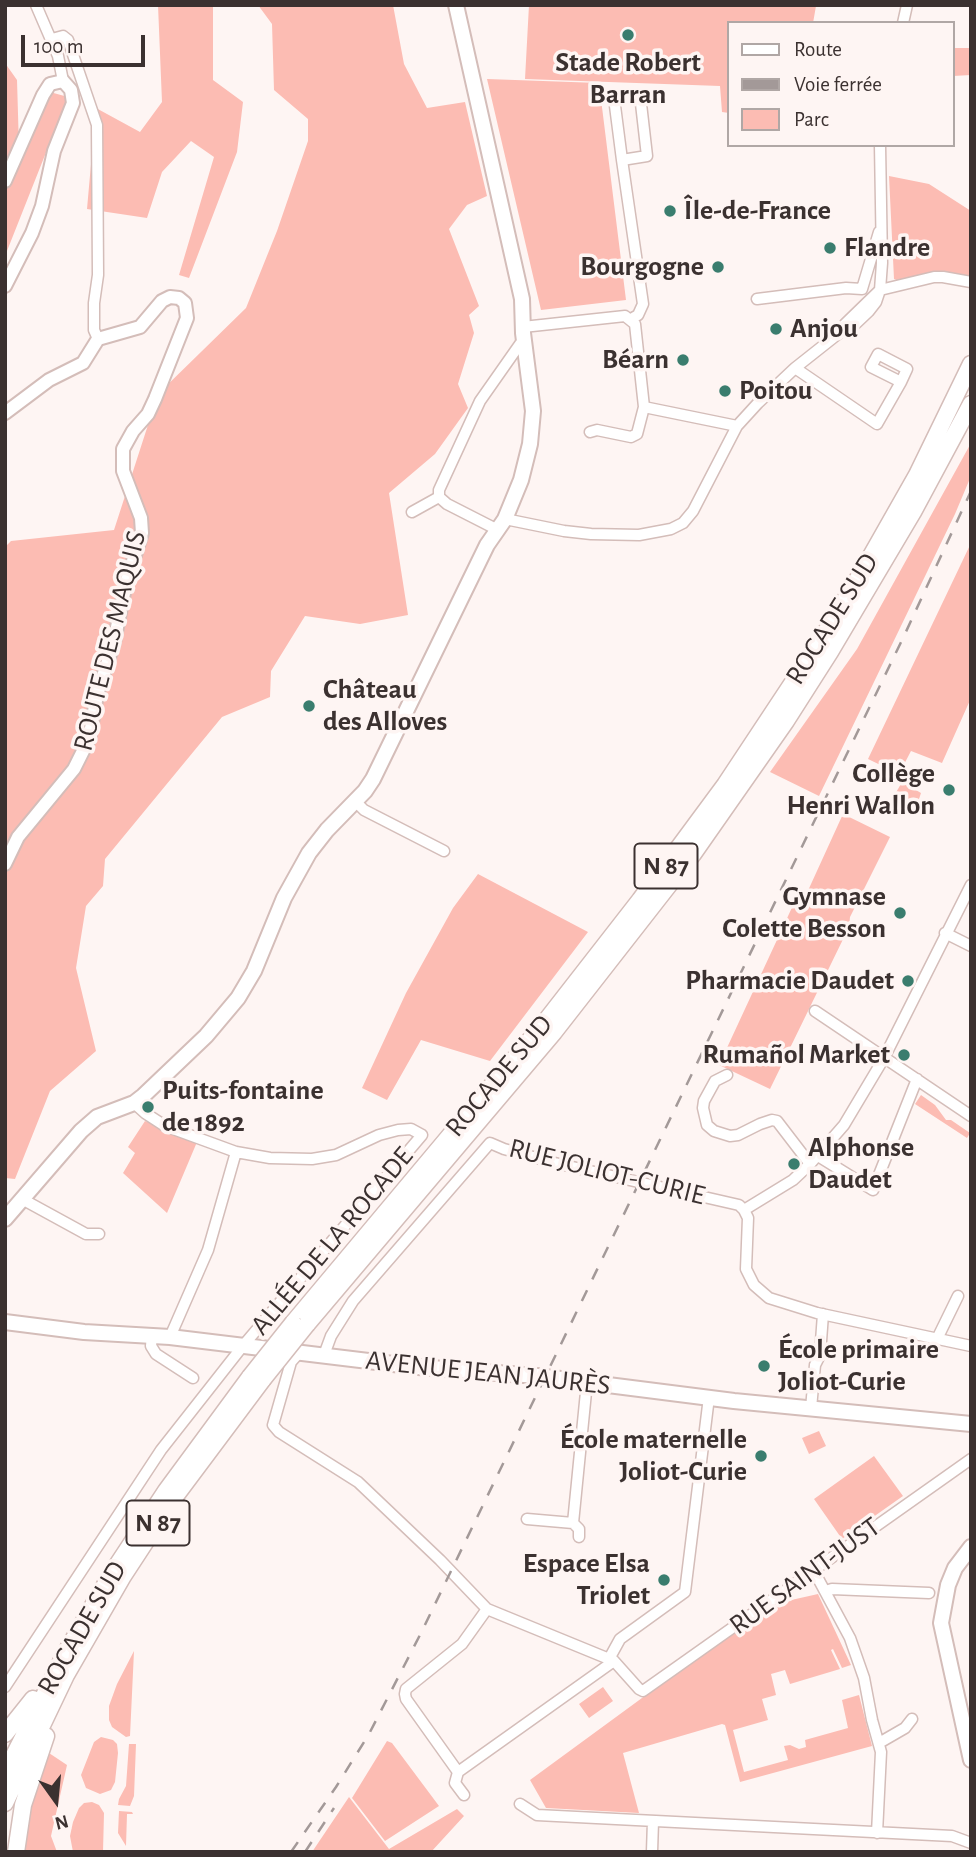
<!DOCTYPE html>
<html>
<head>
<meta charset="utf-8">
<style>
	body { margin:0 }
	#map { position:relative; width:976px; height:1857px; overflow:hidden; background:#fef5f3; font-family:"Alegreya Sans",sans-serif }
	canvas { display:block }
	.frame { position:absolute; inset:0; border:7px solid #3b3130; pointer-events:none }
	.legend { position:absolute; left:727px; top:21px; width:228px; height:126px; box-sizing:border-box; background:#fef5f3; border:2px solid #b0a7a5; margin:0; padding:9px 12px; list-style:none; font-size:21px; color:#3b3130 }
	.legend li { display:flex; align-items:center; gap:14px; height:35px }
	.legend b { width:35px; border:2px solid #b0a7a5 }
	.north { position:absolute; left:21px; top:1766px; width:70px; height:70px; -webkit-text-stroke:5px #fef5f3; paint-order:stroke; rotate:165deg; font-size:19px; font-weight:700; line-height:28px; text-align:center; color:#3b3130 }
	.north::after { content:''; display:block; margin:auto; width:24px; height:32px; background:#3b3130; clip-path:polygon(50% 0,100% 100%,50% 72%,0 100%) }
	.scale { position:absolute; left:21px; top:35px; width:124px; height:32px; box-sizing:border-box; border:4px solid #3b3130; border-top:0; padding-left:9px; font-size:21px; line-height:24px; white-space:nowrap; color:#3b3130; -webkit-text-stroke:5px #fef5f3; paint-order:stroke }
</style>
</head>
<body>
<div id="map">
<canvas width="976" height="1857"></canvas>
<div class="frame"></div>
<ul class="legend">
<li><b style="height:9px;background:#fff"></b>Route</li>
<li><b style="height:9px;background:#a39998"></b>Voie ferrée</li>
<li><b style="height:19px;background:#fcbcb3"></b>Parc</li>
</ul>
<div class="north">N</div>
<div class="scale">100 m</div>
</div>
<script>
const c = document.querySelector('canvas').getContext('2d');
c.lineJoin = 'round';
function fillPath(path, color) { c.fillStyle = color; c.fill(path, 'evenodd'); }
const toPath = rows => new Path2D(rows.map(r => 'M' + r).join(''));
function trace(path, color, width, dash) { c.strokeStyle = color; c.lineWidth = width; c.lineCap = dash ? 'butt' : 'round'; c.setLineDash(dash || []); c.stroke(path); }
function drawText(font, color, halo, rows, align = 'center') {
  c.font = font + ' "Alegreya Sans",sans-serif'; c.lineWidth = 7; c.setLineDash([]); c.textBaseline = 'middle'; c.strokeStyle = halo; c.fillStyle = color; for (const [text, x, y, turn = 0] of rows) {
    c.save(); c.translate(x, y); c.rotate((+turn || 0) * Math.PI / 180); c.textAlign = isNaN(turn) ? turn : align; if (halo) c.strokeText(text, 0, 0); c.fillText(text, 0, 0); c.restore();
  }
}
const green = toPath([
	[158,5,213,5,213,80,243,102,237,152,189,278,179,275,214,157,191,141,162,172,147,218,87,209,96,108,140,132,162,102],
	[258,5,393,5,404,64,427,108,465,102,487,196,467,205,449,229,479,306,469,315,474,333,458,384,468,408,435,454,389,493,408,615,360,624,305,616,271,671,270,697,222,717,105,859,103,886,86,906,76,968,96,1051,50,1091,15,1179,5,1178,5,547,11,541,114,530,158,394,246,308,277,231,308,141,308,119,274,90,272,24],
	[529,5,814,5,816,6,813,23,729,23,729,113,722,112,720,86,525,79],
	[953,48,971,48,971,75,953,76],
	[5,63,17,80,19,148,50,92,68,97,5,256],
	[487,79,599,83,626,300,541,310],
	[889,176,929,184,971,211,971,280,938,271,899,281,894,279],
	[971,443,971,476,955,514,819,796,770,772,857,649],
	[971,543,971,698,942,763,911,751,899,774,868,759],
	[902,782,921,793,917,805,914,806,894,796],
	[843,814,890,837,850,917,849,927,770,1089,719,1065,795,901,806,895],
	[478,874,588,932,490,1061,421,1040,387,1100,362,1088,406,993,453,908],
	[921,1095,935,1105,946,1120,951,1120,970,1133,967,1138,915,1104],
	[145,1121,197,1142,167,1213,123,1173,135,1153,128,1147],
	[819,1431,826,1446,809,1454,802,1438],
	[874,1456,903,1496,842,1539,814,1499],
	[818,1594,851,1665,842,1668,833,1649,831,1650,840,1669,790,1684,785,1670,771,1674,776,1695,762,1699,768,1720,733,1730,744,1772,788,1760,784,1746,790,1745,799,1749,806,1747,805,1740,848,1728,842,1700,859,1695,872,1746,740,1782,725,1725,722,1724,623,1753,639,1813,546,1808,530,1780,769,1605],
	[134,1651,130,1736,126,1737,112,1727,109,1720,109,1706,117,1684],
	[603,1687,613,1701,589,1718,579,1704],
	[101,1737,113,1740,117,1744,118,1753,115,1782,111,1790,100,1794,86,1788,81,1775,94,1742],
	[387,1741,392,1743,439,1806,385,1841,352,1798],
	[129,1744,136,1744,134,1796,130,1806,118,1805,119,1799,126,1786],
	[49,1753,67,1765,51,1836,57,1852,24,1852,25,1819],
	[349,1797,389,1849,457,1809,464,1816,431,1852,312,1852],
	[92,1802,99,1805,104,1813,103,1852,73,1852,70,1836,73,1822,79,1808,84,1803],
	[119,1811,132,1812,133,1814,127,1814,126,1846,118,1833]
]);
const minor = toPath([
	[36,5,58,56,63,81],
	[903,23,907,5],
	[52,39,63,36,68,40,97,125,98,275,94,303,94,330,98,339],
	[622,160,647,156,640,95,614,98,622,160,643,304,638,315,631,319],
	[757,299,846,288,862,289,879,232],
	[523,327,625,316,635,324,644,407,737,426],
	[843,330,851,328,869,311,876,302,880,290,882,263,880,145],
	[795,368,877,424,901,382,907,369,878,354,871,367,901,382],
	[590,432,597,430,631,437,637,434,644,407],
	[439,497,439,490,480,401,520,344,525,341],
	[439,497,447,504,498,530],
	[412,512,439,497],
	[505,519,564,531,591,534,639,535,671,529,683,523,693,511,737,426,758,403,795,368,843,330,845,324,880,290,934,277,943,277,971,282],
	[356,802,364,810,444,851],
	[945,933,971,946],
	[815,1011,971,1116],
	[727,1075,715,1081,704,1101,703,1108,707,1125,714,1131,730,1136,738,1135,760,1124,772,1120,777,1121,810,1164],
	[818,1156,873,1190,917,1079],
	[22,1199,86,1234,99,1234],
	[744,1210,793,1180,810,1164,844,1125,884,1058,971,885],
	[152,1335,151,1346,156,1354,193,1378],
	[170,1337,208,1250,236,1152],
	[937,1339,958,1296],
	[299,1353,291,1362,273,1425,279,1432,358,1482,440,1560,487,1609,614,1661,639,1689,643,1691,971,1459],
	[324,1355,331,1336,353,1301,490,1143,504,1149,555,1163,739,1205,744,1210,748,1218,746,1269,754,1285,769,1298,817,1313,971,1346],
	[811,1408,815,1365,820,1355,823,1314],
	[527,1519,573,1523,587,1382],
	[573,1523,579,1529,579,1537],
	[814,1571,850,1638,864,1678,872,1720,881,1752,877,1833],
	[826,1591,832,1589,929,1593],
	[609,1659,620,1639,685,1592,709,1397],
	[5,1687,161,1450,242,1347,422,1135,411,1129,398,1130,379,1135,336,1155,312,1159,270,1158,236,1152,165,1126,145,1113,134,1103],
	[879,1743,905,1728,912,1719],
	[458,1772,406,1699,405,1694,406,1689,462,1644,487,1609],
	[458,1772,614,1661],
	[458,1772,455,1783,464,1795],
	[520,1804,537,1815,952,1836,971,1843],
	[652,1852,653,1821]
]);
const tertiary = toPath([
	[5,181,43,95,50,84,63,81,71,90,73,103,54,151,42,206,32,233,5,286],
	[5,413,49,380,83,363,98,339,140,327,162,301,170,297,179,298,185,303,187,318,155,399,148,414,133,431,123,449,123,471,141,518,142,533,126,583,114,642,97,695,89,739,74,769,18,837,5,864]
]);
const secondary = toPath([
	[5,1219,81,1131,97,1117,134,1103,143,1096,206,1036,238,998,254,971,284,898,309,853,327,830,365,791,373,779,487,545,505,519,521,480,530,444,533,411,523,333,522,299,456,5],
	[5,1322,84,1332,170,1337,418,1367,537,1376,734,1401,971,1424],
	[971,1547,955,1568,948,1585,941,1623,971,1760]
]);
const trunk = toPath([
	[293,1323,545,1022,640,900,725,785,821,640,862,572,917,475,971,364],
	[307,1324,554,1032,693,854,786,721,830,652,913,512,971,404],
	[5,1734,33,1699],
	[5,1773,65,1654,112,1573,166,1491,250,1377],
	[5,1803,66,1675,123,1576,174,1498,263,1379],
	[16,1852,23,1805,46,1736]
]);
const rail = toPath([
	[291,1852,336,1787,369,1734,421,1633,904,636,971,491],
	[305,1852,334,1808]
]);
const trunkBridge = toPath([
	[250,1377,293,1323],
	[263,1379,307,1324]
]);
const markers = [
	[628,35,7,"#3a7d6e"],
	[670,211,7,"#3a7d6e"],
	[830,248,7,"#3a7d6e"],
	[718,267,7,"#3a7d6e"],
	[776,329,7,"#3a7d6e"],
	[683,360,7,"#3a7d6e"],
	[725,391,7,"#3a7d6e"],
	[309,706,7,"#3a7d6e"],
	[949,790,7,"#3a7d6e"],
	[900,913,7,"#3a7d6e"],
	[908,981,7,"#3a7d6e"],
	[904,1055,7,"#3a7d6e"],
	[148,1107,7,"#3a7d6e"],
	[794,1164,7,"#3a7d6e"],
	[764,1366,7,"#3a7d6e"],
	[761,1456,7,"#3a7d6e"],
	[664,1580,7,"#3a7d6e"]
];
const shields = [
	[666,866,63],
	[158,1523,63]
];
const shieldNames = [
	["N 87",666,866],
	["N 87",158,1523]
];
const poiNames = [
	["Stade Robert",628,63,"center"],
	["Barran",628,95,"center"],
	["Île-de-France",684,211],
	["Flandre",844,248],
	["Bourgogne",704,267,"right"],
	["Anjou",790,329],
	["Béarn",669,360,"right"],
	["Poitou",739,391],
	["Château",323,690],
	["des Alloves",323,722],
	["Collège",935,774,"right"],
	["Henri Wallon",935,806,"right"],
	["Gymnase",886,897,"right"],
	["Colette Besson",886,929,"right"],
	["Pharmacie Daudet",894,981,"right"],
	["Rumañol Market",890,1055,"right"],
	["Puits-fontaine",162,1091],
	["de 1892",162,1123],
	["Alphonse",808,1148],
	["Daudet",808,1180],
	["École primaire",778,1350],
	["Joliot-Curie",778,1382],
	["École maternelle",747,1440,"right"],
	["Joliot-Curie",747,1472,"right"],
	["Espace Elsa",650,1564,"right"],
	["Triolet",650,1596,"right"]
];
const streetNames = [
	["ROCADE SUD",832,619,-58],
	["ROUTE DES MAQUIS",110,641,-76],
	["ROCADE SUD",499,1076,-50],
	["RUE JOLIOT-CURIE",607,1172,14],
	["ALLÉE DE LA ROCADE",332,1241,-50],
	["AVENUE JEAN JAURÈS",488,1373,6],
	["RUE SAINT-JUST",805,1576,-36],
	["ROCADE SUD",82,1628,-60]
];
fillPath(green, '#fcbcb3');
trace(minor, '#d4bdb9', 13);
trace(tertiary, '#d4bdb9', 16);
trace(secondary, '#d4bdb9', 18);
trace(trunk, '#d4bdb9', 19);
trace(minor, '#fff', 10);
trace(tertiary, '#fff', 12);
trace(secondary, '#fff', 14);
trace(trunk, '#fff', 16);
trace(rail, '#a39998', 2.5, [12, 12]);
trace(trunkBridge, '#d4bdb9', 19, []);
trace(trunkBridge, '#fff', 16);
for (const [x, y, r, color] of markers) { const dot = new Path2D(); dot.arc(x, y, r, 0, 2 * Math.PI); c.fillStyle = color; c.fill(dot); trace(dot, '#fef5f3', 2.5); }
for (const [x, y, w] of shields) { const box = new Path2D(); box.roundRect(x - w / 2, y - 22.5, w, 45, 5); c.fillStyle = '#fef5f3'; c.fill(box); trace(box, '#3b3130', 2); }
drawText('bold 26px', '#3b3130', null, shieldNames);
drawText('bold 28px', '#3b3130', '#fef5f3', poiNames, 'left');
drawText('28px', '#3b3130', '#fef5f3', streetNames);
</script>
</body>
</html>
